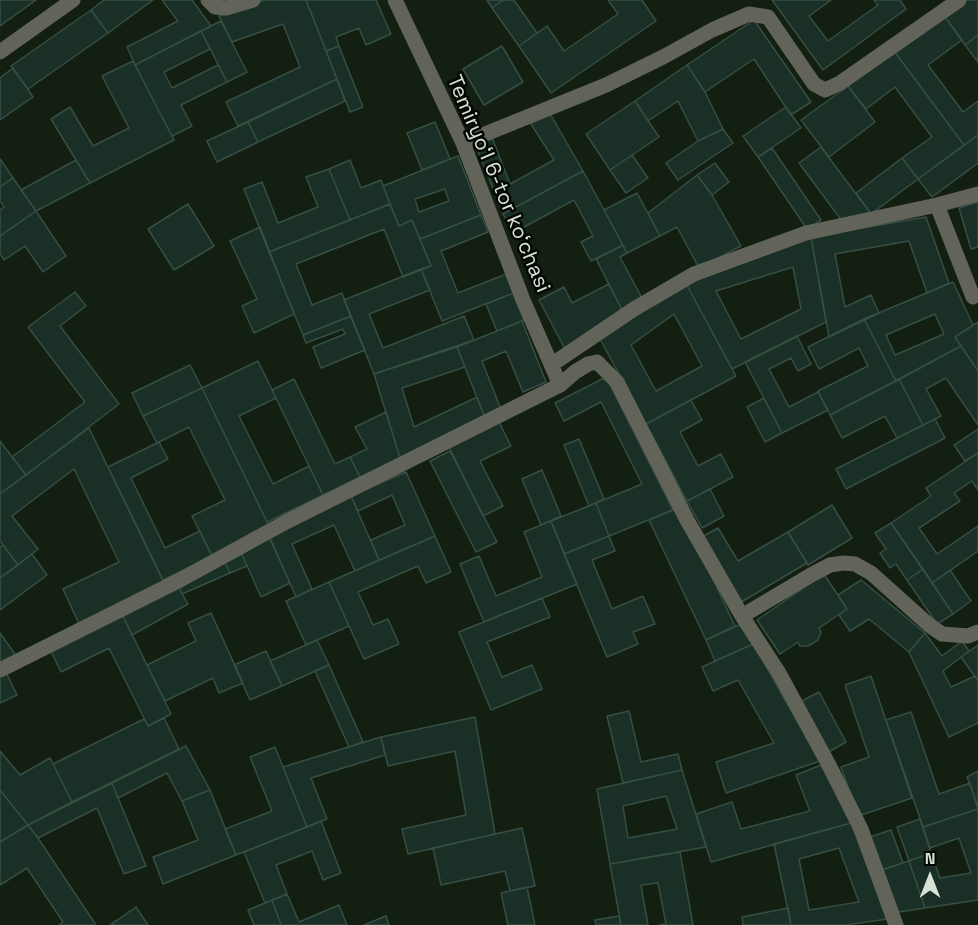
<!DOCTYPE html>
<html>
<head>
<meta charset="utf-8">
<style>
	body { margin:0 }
	#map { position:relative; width:978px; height:925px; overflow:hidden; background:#131f10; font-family:"Space Grotesk",sans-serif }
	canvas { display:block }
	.north { position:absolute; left:900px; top:847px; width:60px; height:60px; -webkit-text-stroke:4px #040803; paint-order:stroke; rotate:0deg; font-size:16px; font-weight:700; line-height:24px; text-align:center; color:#d8e1d6 }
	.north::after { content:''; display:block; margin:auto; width:21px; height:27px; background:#d8e1d6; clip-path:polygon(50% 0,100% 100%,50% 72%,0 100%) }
</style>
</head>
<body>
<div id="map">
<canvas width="978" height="925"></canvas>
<div class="north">N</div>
</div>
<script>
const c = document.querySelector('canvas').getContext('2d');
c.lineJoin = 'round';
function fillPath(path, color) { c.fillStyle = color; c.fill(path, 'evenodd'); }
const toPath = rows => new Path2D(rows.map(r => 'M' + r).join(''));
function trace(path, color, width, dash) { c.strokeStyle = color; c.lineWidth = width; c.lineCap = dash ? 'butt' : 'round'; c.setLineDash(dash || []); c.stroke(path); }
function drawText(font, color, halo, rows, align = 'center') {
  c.font = font + ' "Space Grotesk",sans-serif'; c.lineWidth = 5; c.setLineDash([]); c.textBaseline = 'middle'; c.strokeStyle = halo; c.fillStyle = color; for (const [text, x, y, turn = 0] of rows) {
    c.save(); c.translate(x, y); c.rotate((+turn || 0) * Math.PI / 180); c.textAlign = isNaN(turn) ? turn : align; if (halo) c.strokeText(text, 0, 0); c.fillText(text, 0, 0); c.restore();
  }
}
const building = toPath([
	[0,0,36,0,0,26,0,0],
	[104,0,153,0,108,33,91,10,104,0],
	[162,0,192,0,211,26,135,65,127,47,178,21,162,0],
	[264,0,306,0,337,79,238,126,226,102,300,67,283,24,232,42,219,16,264,0],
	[306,0,376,0,391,34,366,45,359,28,336,37,339,46,326,51,306,0],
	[487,0,503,0,492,8,487,0],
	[503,0,514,0,537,33,519,46,492,8,503,0],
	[608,0,642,0,656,21,551,93,519,46,547,26,564,51,618,14,608,0],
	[772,0,831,0,809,16,828,41,878,5,874,0,900,0,906,9,823,70,772,0],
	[962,0,978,0,978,35,965,45,943,14,962,0],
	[91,10,108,33,28,89,11,66,91,10],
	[943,14,962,40,928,65,963,112,978,101,978,135,964,145,894,51,943,14],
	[754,20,811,102,791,115,754,59,705,92,687,65,754,20],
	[221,21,247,72,227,82,201,31,221,21],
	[201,31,210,49,164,72,172,88,218,65,227,82,181,105,192,126,172,136,135,65,201,31],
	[978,35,978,62,965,45,978,35],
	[339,46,363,107,350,112,326,51,339,46],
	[502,46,523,82,484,105,463,69,502,46],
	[894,51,964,145,918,179,902,158,932,137,895,87,866,109,848,86,894,51],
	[133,61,174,140,90,183,51,119,70,107,93,146,129,128,102,76,133,61],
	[687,65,705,92,723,129,698,141,678,101,648,121,635,101,687,65],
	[13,68,33,97,0,120,0,78,13,68],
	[337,79,345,101,258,142,248,122,337,79],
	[848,86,875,122,829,157,801,120,848,86],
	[635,101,659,137,610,170,586,134,635,101],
	[786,107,801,128,758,157,743,136,786,107],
	[549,112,583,171,503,214,474,141,491,135,510,184,554,160,531,124,549,112],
	[248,122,258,142,217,162,207,141,248,122],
	[435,122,450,159,422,170,407,133,435,122],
	[723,129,733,143,678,180,666,163,698,141,723,129],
	[978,135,978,163,932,197,918,179,978,135],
	[821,147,871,214,842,221,799,163,821,147],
	[772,148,821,220,807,229,758,157,772,148],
	[632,155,648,178,626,193,610,170,632,155],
	[458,156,481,215,420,239,412,220,399,226,383,186,458,156],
	[445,189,449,201,419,212,415,199,445,189],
	[902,158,918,179,871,214,856,193,902,158],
	[0,159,13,178,0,187,0,159],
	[76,160,90,183,36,211,21,190,76,160],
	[350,160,361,188,381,180,390,204,350,220,329,169,350,160],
	[715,163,729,182,712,195,697,175,715,163],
	[329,169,350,220,269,252,244,189,262,182,278,223,318,207,306,177,329,169],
	[583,171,623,245,591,261,581,242,593,236,574,200,513,233,503,214,583,171],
	[697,175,712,195,741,246,699,268,677,227,660,236,648,213,697,175],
	[13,178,36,211,0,236,0,210,4,207,0,201,0,187,13,178],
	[637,193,660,236,627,253,604,210,637,193],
	[978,202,978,247,971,249,959,208,978,202],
	[188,204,214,246,174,270,148,229,188,204],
	[390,204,399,226,412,220,431,266,403,277,384,229,296,264,312,305,342,293,351,316,303,335,269,252,390,204],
	[36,211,66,256,43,272,25,246,4,260,0,254,0,236,36,211],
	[481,215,488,232,441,251,458,293,509,273,516,292,442,321,421,269,431,266,420,239,481,215],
	[926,217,949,283,927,293,909,241,835,254,845,307,871,295,879,313,829,337,811,237,926,217],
	[260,227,294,314,254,333,242,306,257,299,230,241,260,227],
	[811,237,826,322,732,369,683,278,811,237],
	[793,267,801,309,741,339,716,291,793,267],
	[623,245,627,253,620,257,643,300,622,310,596,259,623,245],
	[421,269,430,290,369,314,383,348,464,316,474,340,374,374,344,300,421,269],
	[683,278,736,376,646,424,599,337,683,278],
	[674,314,702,366,656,391,631,345,674,314],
	[953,282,973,325,955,337,961,346,896,381,864,319,953,282],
	[935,314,944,334,895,355,886,335,935,314],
	[609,284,622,310,565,349,539,300,564,287,572,303,609,284],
	[75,292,86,306,60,326,119,404,26,475,12,457,85,402,28,327,75,292],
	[516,292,527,319,497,331,486,304,516,292],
	[351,316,365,350,321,368,313,347,345,334,343,329,306,343,303,335,351,316],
	[864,319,896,381,830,415,818,391,868,366,859,348,819,369,808,347,864,319],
	[522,321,546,382,523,392,506,351,482,361,502,412,485,418,457,347,522,321],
	[978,322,978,371,955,337,978,322],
	[797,336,811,364,798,371,791,358,769,369,789,407,818,392,828,410,782,433,745,362,797,336],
	[961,346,978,371,978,425,946,378,926,389,941,416,923,425,899,379,961,346],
	[457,347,465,367,402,388,414,427,477,397,485,418,400,458,374,374,457,347],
	[258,361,276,398,239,416,273,484,309,466,323,495,267,522,202,388,258,361],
	[190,365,202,388,143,416,132,393,190,365],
	[606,377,673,510,609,536,596,503,642,484,601,402,564,421,555,403,606,377],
	[294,379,335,464,350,457,360,477,323,495,272,390,294,379],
	[899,379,923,425,897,438,885,416,842,438,830,415,899,379],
	[202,388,270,528,212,556,192,516,225,500,189,427,157,443,143,416,202,388],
	[764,398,782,433,765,442,747,407,764,398],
	[691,400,702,420,680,432,698,466,721,454,733,477,687,501,646,424,691,400],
	[386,412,400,458,360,477,350,457,367,449,355,427,386,412],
	[935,419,945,438,846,489,836,469,935,419],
	[498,420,511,446,480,461,503,506,483,516,448,445,498,420],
	[89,428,164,583,79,624,63,589,119,562,74,469,12,516,38,549,18,565,0,541,0,494,89,428],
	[978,429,978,453,965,461,954,445,978,429],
	[579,439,604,499,589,506,564,445,579,439],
	[0,441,26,475,0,494,0,441],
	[159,442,168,459,131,478,165,548,200,531,212,556,163,580,108,467,159,442],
	[450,451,497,542,476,552,430,461,450,451],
	[978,453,978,490,972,481,954,493,960,501,919,528,937,554,978,526,978,551,932,583,891,523,931,496,926,488,978,453],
	[542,470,561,516,541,525,522,479,542,470],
	[406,472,435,536,379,560,371,540,405,525,392,495,358,511,351,496,406,472],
	[710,489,724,516,702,528,687,501,710,489],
	[351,496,379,560,355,571,334,525,292,544,312,589,296,597,268,533,351,496],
	[596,503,609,536,564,554,551,521,596,503],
	[832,505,852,538,808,565,788,532,832,505],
	[679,507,735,626,706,640,649,520,679,507],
	[551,521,577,584,484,622,460,564,479,556,496,596,542,577,524,532,551,521],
	[891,523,923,569,907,580,896,564,890,568,880,553,886,549,875,533,891,523],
	[718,528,738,561,788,532,807,563,738,604,698,539,718,528],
	[435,536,451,572,426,583,418,566,358,592,373,625,388,619,399,644,364,659,329,582,435,536],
	[609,536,615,551,592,560,612,609,643,596,655,624,633,632,638,644,607,657,564,554,609,536],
	[269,537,290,583,261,597,240,550,269,537],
	[3,545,18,565,0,578,0,547,3,545],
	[32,554,47,575,0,610,0,578,32,554],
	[242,554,247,566,230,573,225,562,242,554],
	[225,562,230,573,182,594,177,583,225,562],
	[923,569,953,614,937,624,907,580,923,569],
	[950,570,971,601,953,614,932,583,950,570],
	[824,574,847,609,819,628,821,632,818,640,808,646,800,646,798,642,780,654,757,620,824,574],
	[861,580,925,633,909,652,869,619,850,631,839,615,847,609,838,595,861,580],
	[329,582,349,626,306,645,286,601,329,582],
	[178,586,188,604,132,635,123,616,178,586],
	[542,598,550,617,487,642,502,677,532,665,542,689,491,710,459,632,542,598],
	[121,612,171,714,148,726,109,648,61,672,49,647,121,612],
	[211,613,243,683,219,693,213,678,165,701,147,665,196,641,188,623,211,613],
	[743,623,753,644,715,661,706,640,743,623],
	[0,633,17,657,0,668,0,633],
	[925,633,942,656,962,641,969,651,943,671,951,687,975,676,978,681,978,723,949,737,909,652,925,633],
	[317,640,329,665,282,686,270,661,317,640],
	[753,644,820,761,726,793,716,762,774,743,738,680,713,691,702,667,753,644],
	[978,645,978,681,961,657,978,645],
	[266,651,282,686,250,700,234,665,266,651],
	[329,665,363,742,349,747,315,671,329,665],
	[5,670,17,695,0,703,0,672,5,670],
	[871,676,912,798,858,816,841,767,869,757,845,685,871,676],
	[819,692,846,742,827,753,800,702,819,692],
	[629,711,641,762,678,754,682,770,623,783,607,716,629,711],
	[911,712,939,794,970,783,978,809,923,827,886,720,911,712],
	[475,717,495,834,408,854,402,829,466,815,455,751,388,766,381,737,475,717],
	[164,718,179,749,72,802,53,764,144,719,148,726,164,718],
	[381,737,385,755,311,778,327,819,307,827,283,767,381,737],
	[186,746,210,790,182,801,167,773,118,798,112,783,186,746],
	[275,747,307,827,236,855,225,829,272,811,250,757,275,747],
	[0,751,20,775,50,758,72,802,28,825,0,790,0,751],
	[821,765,851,823,711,862,696,814,732,802,741,829,810,811,796,775,821,765],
	[682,770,706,847,610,864,597,789,682,770],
	[666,796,677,829,628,838,623,806,666,796],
	[978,771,978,806,967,777,978,771],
	[112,783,146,866,124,874,97,808,38,838,28,825,112,783],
	[0,790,28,825,0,842,0,790],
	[210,790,236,855,163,884,153,857,198,840,182,801,210,790],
	[978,809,978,900,925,908,909,861,931,853,940,878,971,873,959,838,930,848,923,827,978,809],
	[920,819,931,853,909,861,897,827,920,819],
	[321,821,341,873,323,880,312,851,276,865,287,894,265,903,244,852,321,821],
	[851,823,888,919,845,925,791,925,774,844,851,823],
	[839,848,859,902,809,910,799,859,839,848],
	[28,825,38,838,96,925,59,925,63,922,27,868,0,885,0,842,28,825],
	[522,828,535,886,510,891,505,871,441,885,433,848,522,828],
	[891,830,903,863,882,870,870,837,891,830],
	[680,852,693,925,659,925,666,924,658,883,641,885,648,925,621,925,610,864,680,852],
	[909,861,925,908,893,913,878,871,909,861],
	[527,887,535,925,508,925,501,893,527,887],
	[287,894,299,922,339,905,347,925,281,925,272,900,287,894],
	[272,900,281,925,254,925,248,910,272,900],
	[136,907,148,925,110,925,136,907],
	[788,908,791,925,743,925,742,917,788,908],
	[386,916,389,925,364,925,386,916],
	[619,916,621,925,596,925,595,920,619,916]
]);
const minor = toPath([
	[208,0,215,7,226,8,253,0],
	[395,0,463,143,523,300,560,385],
	[0,52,73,0],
	[463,143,606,85,663,57,712,30,749,14,768,17,814,84,825,90,840,83,959,0],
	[937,205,973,297],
	[551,365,634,309,694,274,806,233,937,205,978,194],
	[742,616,811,575,830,565,843,563,855,564,871,573,929,625,942,634,968,636,978,632],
	[0,670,180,580,286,522,560,385,575,372,588,364,597,362,617,382,687,520,742,616,779,673,830,767,861,829,896,925]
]);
const streetNames = [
	["Temiryoʻl 6-tor koʻchasi",498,184,67]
];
fillPath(building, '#1a3026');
trace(building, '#364e43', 1.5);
trace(minor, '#62645a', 15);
drawText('21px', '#d8e1d6', '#040803', streetNames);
</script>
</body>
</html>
